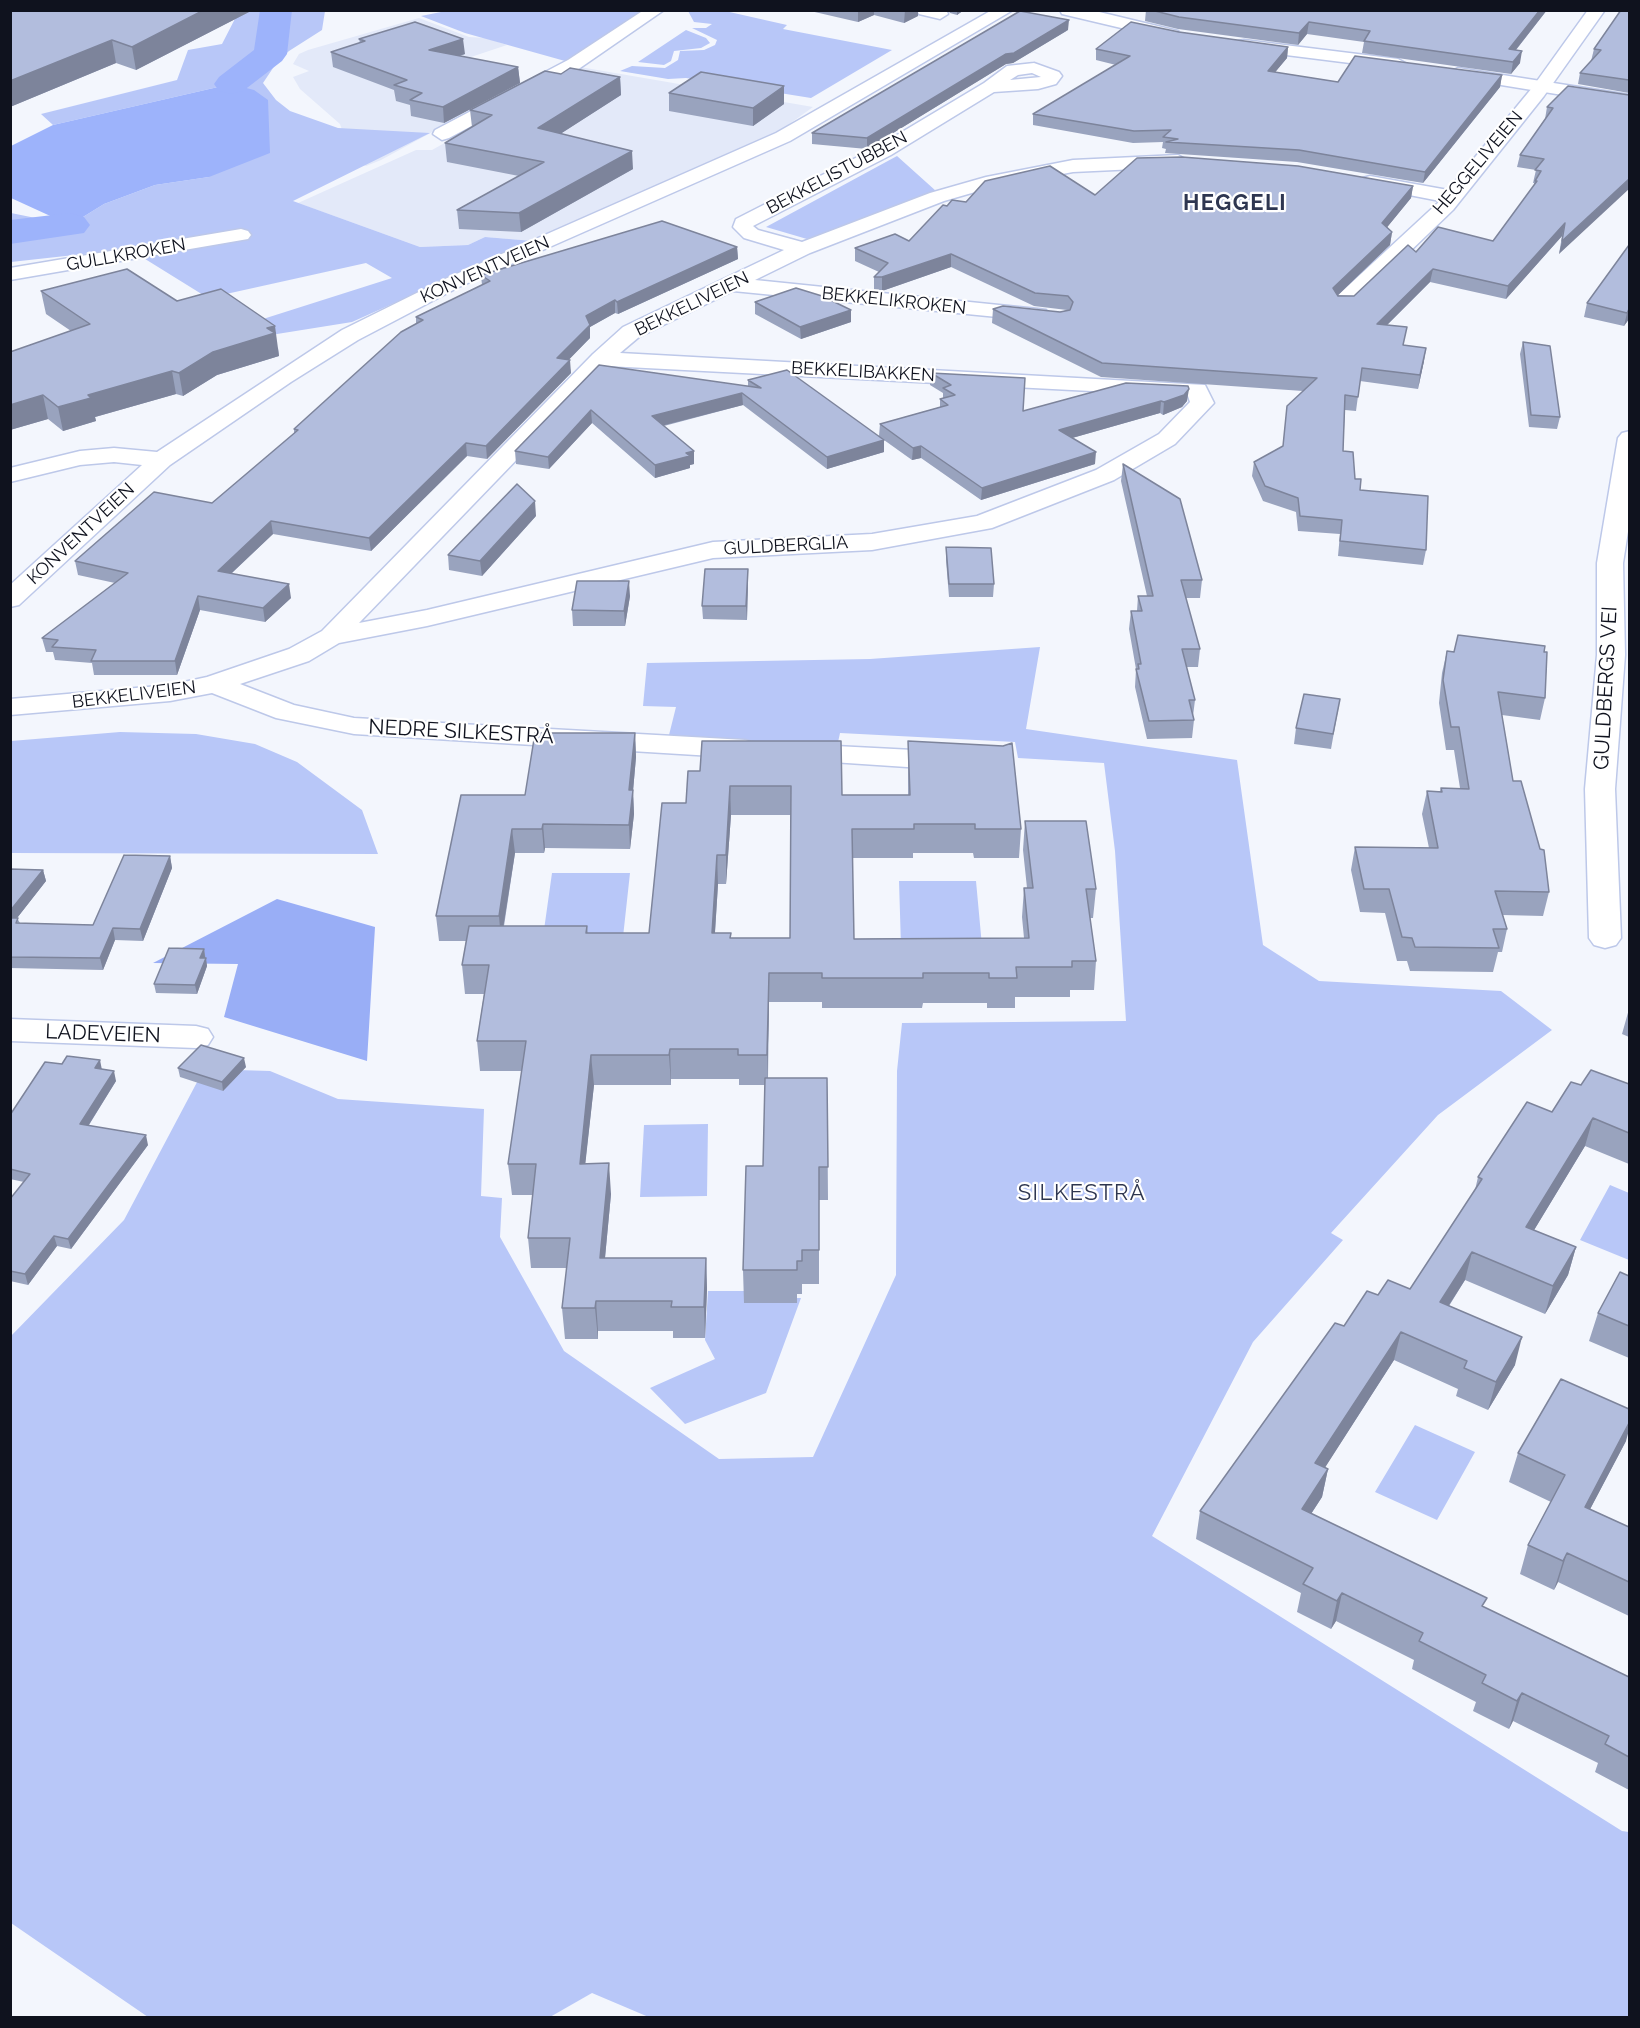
<!DOCTYPE html>
<html>
<head>
<meta charset="utf-8">
<style>
	body { margin:0 }
	#map { position:relative; width:1640px; height:2028px; overflow:hidden; background:#f3f6fd; font-family:Raleway,sans-serif }
	canvas { display:block }
	.frame { position:absolute; inset:0; border:12px solid #0f121e; pointer-events:none }
</style>
</head>
<body>
<div id="map">
<canvas width="1640" height="2028"></canvas>
<div class="frame"></div>
</div>
<script>
const c = document.querySelector('canvas').getContext('2d');
c.lineJoin = 'round';
function fillPath(path, color) { c.fillStyle = color; c.fill(path, 'evenodd'); }
const toPath = rows => new Path2D(rows.map(r => 'M' + r).join(''));
function trace(path, color, width, dash) { c.strokeStyle = color; c.lineWidth = width; c.lineCap = dash ? 'butt' : 'round'; c.setLineDash(dash || []); c.stroke(path); }
function drawText(font, color, halo, rows, align = 'center') {
  c.font = font + ' Raleway,sans-serif'; c.lineWidth = 4.5; c.setLineDash([]); c.textBaseline = 'middle'; c.strokeStyle = halo; c.fillStyle = color; for (const [text, x, y, turn = 0] of rows) {
    c.save(); c.translate(x, y); c.rotate((+turn || 0) * Math.PI / 180); c.textAlign = isNaN(turn) ? turn : align; if (halo) c.strokeText(text, 0, 0); c.fillText(text, 0, 0); c.restore();
  }
}
const built = toPath([
	[419,18,469,37,486,38,507,45,459,61,487,76,522,83,381,160,366,166,353,162,340,124,300,89,293,77,309,71,293,64,299,54,308,50],
	[580,67,813,107,774,135,533,241,485,237,468,245,420,247,298,203,416,150,432,150]
]);
const green = toPath([
	[451,10,648,11,565,61,465,33,421,16],
	[239,11,325,11,322,30,289,51,277,62,263,83,276,100,290,111,338,128,430,133,293,201,420,247,468,245,485,237,533,241,352,322,277,334,44,407,219,333,392,278,366,263,208,298,129,249,11,262,11,213,70,225,104,204,155,185,209,177,231,84,53,125,41,114,177,80,188,50,222,44],
	[688,11,725,11,787,25,783,29,892,50,811,98,686,78,668,79,620,71,632,66,665,68,678,60,680,51,704,50,715,45,717,40,692,28,706,28,712,24,694,22],
	[686,30,706,38,710,43,701,48,674,51,671,61,664,65,638,62],
	[897,156,936,191,807,239,766,227],
	[1040,647,1026,729,1237,760,1263,945,1319,981,1501,991,1552,1030,1438,1115,1331,1233,1343,1240,1253,1342,1152,1536,1622,1831,1629,1832,1629,2017,651,2018,592,1993,550,2017,148,2017,11,1923,10,1337,124,1220,204,1069,270,1071,338,1099,484,1109,481,1196,502,1198,500,1237,564,1351,719,1459,813,1457,896,1275,897,1071,902,1023,1126,1021,1115,851,1104,763,1018,758,1015,742,840,733,837,747,669,735,676,707,643,706,647,663,870,659],
	[120,732,196,734,255,744,297,762,362,810,378,854,11,853,11,741],
	[552,873,630,873,623,937,543,937],
	[899,881,976,881,982,946,901,946],
	[708,1124,707,1196,640,1197,644,1125],
	[1610,1185,1629,1193,1629,1260,1580,1240],
	[708,1291,746,1291,746,1298,801,1298,766,1393,685,1424,650,1388,715,1359,705,1340],
	[1415,1425,1475,1452,1437,1520,1375,1492]
]);
const forest = toPath([
	[277,899,375,927,367,1061,224,1017,238,964,153,963]
]);
const water = toPath([
	[231,84,254,90,268,100,270,153,209,177,155,185,104,204,70,225,11,198,11,146,53,125]
]);
const river = toPath([
	[260,10,292,10,287,54,282,61,243,91,231,94,219,91,214,84,219,77,254,50,260,10],
	[70,213,84,217,90,225,84,233,10,244,10,220,70,213]
]);
const minor = toPath([
	[644,10,664,10,580,68,449,138,442,140,433,134,435,130,568,60,644,10],
	[917,10,946,10,948,14,940,19,919,14,917,10],
	[992,10,1013,10,790,141,459,287,358,340,291,382,170,465,19,605,10,607,10,585,142,465,114,462,80,465,10,482,10,468,80,451,114,448,157,452,342,330,445,279,776,133,992,10],
	[1588,10,1605,10,1544,96,1453,210,1352,307,1336,307,1333,302,1336,297,1440,201,1363,186,1360,182,1363,178,1370,176,1448,190,1532,88,1588,10],
	[1034,63,1059,72,1062,76,1056,84,1038,89,994,92,891,155,753,226,758,230,802,242,930,193,986,177,1073,160,1178,155,1188,161,1178,167,1073,172,989,188,944,201,810,253,755,280,1038,309,1046,310,1049,315,1046,320,1038,321,733,291,639,337,620,353,1205,385,1214,403,1175,444,1114,480,992,528,872,550,713,558,427,626,339,643,309,661,240,684,294,705,354,718,745,740,755,743,759,749,755,755,745,758,354,734,276,718,212,693,170,701,10,715,10,699,170,685,207,677,289,649,322,631,593,354,623,327,784,250,744,238,733,227,736,219,877,147,984,83,1007,66,1034,63],
	[1032,73,1041,77,1010,80,1018,75,1032,73],
	[607,366,1188,396,1190,402,1159,434,1096,470,977,516,872,534,713,542,427,610,359,623,607,366],
	[241,229,248,231,251,235,248,239,10,280,10,268,241,229],
	[1630,431,1630,519,1623,563,1625,655,1615,789,1621,938,1616,945,1605,948,1594,945,1589,938,1585,789,1597,655,1597,563,1618,438,1622,433,1630,431],
	[797,744,952,752,962,755,966,761,962,767,952,770,787,759,783,753,787,747,797,744],
	[10,1019,196,1026,208,1029,213,1037,208,1045,196,1048,10,1041,10,1019]
]);
const tertiary = toPath([
	[1060,10,1091,10,1178,31,1181,35,1172,40,1062,14,1060,10],
	[1244,40,1398,59,1407,64,1398,69,1238,49,1235,45,1238,41,1244,40],
	[1458,68,1630,95,1630,106,1452,77,1449,73,1458,68]
]);
const wall = toPath([
	[10,10,249,10,249,12,136,70,116,63,10,107],
	[806,10,918,10,918,16,904,23,874,15,858,22],
	[948,10,964,10,957,15,950,13],
	[1146,10,1547,10,1516,50,1520,63,1511,74,1362,53,1364,42,1307,34,1298,45,1178,29,1145,21],
	[1629,10,1629,93,1578,84,1580,73,1591,61,1594,49],
	[1068,30,1013,63,1006,64,867,149,812,144,812,133],
	[1179,32,1288,47,1287,58,1275,72,1338,82,1502,75,1500,87,1423,183,1297,162,1165,153,1166,149,1162,148,1163,142,1133,143,1033,125,1033,114,1116,65,1096,60,1096,49],
	[359,39,465,54,459,56,518,67,520,83,444,123,411,116,410,105,396,101,394,90,333,67,331,52,360,43],
	[561,74,620,77,621,95,560,134,633,169,521,232,459,229,457,210,519,176,447,162,445,143,472,127,470,110],
	[669,93,784,104,753,126,669,111],
	[1629,95,1559,254,1562,236,1506,299,1430,282,1387,325,1404,345,1424,361,1418,389,1360,381,1356,411,1345,410,1343,451,1355,479,1360,490,1426,550,1423,565,1338,556,1340,534,1298,531,1296,512,1263,501,1252,476,1254,462,1283,446,1287,406,1303,391,1101,377,992,323,993,309,1060,312,1067,310,1034,306,951,267,882,291,874,290,874,277,879,272,855,261,855,248,909,241,947,206,966,202,1095,195,1413,186,1411,198,1387,227,1392,232,1390,245,1337,295,1354,296,1416,252,1493,241,1534,186,1534,183,1533,183,1536,170,1517,167,1520,155,1545,119,1547,107],
	[1629,245,1629,319,1624,326,1584,317,1587,303],
	[737,247,738,259,618,314,615,313,590,327,590,338,568,360,571,373,487,459,467,456,371,551,273,534,232,573,291,598,265,622,200,610,177,675,94,675,92,663,55,660,53,652,46,652,42,638,115,583,78,575,75,561,212,503,294,434,294,429,416,324,416,317,482,285,481,275],
	[41,291,177,301,278,348,279,356,217,375,183,396,176,394,95,417,96,421,63,431,48,419,10,430,10,352,71,331,46,314],
	[755,302,851,322,801,339,755,314],
	[1523,342,1560,417,1557,429,1529,427,1520,354],
	[599,365,748,387,748,380,879,436,880,424,940,407,940,399,943,399,943,393,930,385,931,373,1023,411,1126,383,1187,401,1182,407,1163,415,1160,413,1072,438,1095,464,981,500,921,458,912,460,884,440,884,452,827,469,743,405,664,426,694,451,694,464,690,465,690,468,655,478,592,423,549,469,516,464,515,451],
	[1123,464,1202,580,1200,598,1186,598,1200,649,1198,667,1186,667,1195,700,1193,716,1194,720,1192,738,1147,739,1135,687,1136,669,1129,629,1131,611,1137,611,1138,596,1147,596,1121,481],
	[536,516,482,576,449,570,448,555],
	[946,547,994,584,993,597,949,597,946,560],
	[748,569,747,620,703,619,702,606],
	[630,596,625,626,573,626,572,610],
	[1447,651,1545,698,1540,720,1502,715,1513,781,1549,892,1543,916,1503,915,1507,929,1502,952,1498,952,1493,972,1410,971,1407,961,1397,961,1385,913,1360,912,1351,870,1355,847,1429,848,1422,814,1427,791,1440,791,1441,788,1460,788,1454,750,1446,750,1439,703,1442,673],
	[1340,699,1331,749,1294,744,1296,728],
	[635,733,636,757,633,791,634,814,630,849,545,848,544,853,515,853,504,926,587,926,588,933,649,933,686,803,700,771,842,795,908,795,908,741,1021,829,1019,858,974,858,973,853,913,853,913,858,852,858,854,939,1024,938,1022,917,1024,888,1027,888,1023,850,1025,821,1096,889,1093,918,1090,918,1096,961,1094,990,1070,990,1070,997,1015,997,1015,1008,987,1008,987,1003,923,1003,922,1008,822,1008,822,1002,769,1002,768,1078,827,1078,828,1200,819,1200,819,1284,802,1284,802,1294,797,1294,797,1303,744,1303,743,1270,763,1166,765,1085,739,1085,739,1079,671,1079,671,1085,594,1085,585,1164,611,1194,605,1258,706,1258,707,1289,705,1338,673,1338,673,1331,598,1331,598,1339,565,1339,562,1308,567,1268,531,1268,528,1238,533,1195,512,1195,508,1164,522,1071,480,1071,477,1041,484,994,465,994,462,965,466,941,439,941,436,916,525,795],
	[731,815,791,815,790,938,731,938,715,933,718,884,726,884],
	[170,856,172,868,143,941,115,940,103,970,10,968,10,869,43,870,46,881,17,918,20,923,93,925],
	[204,949,207,966,197,994,156,993,154,984],
	[1629,1009,1629,1037,1622,1034],
	[246,1067,223,1091,180,1077,178,1068],
	[102,1069,116,1081,89,1125,148,1145,71,1249,57,1246,28,1285,10,1281,10,1199,24,1182,10,1179,10,1115],
	[1629,1084,1629,1164,1585,1146,1534,1230,1576,1247,1568,1275,1545,1314,1465,1280,1449,1306,1515,1365,1488,1410,1456,1396,1458,1389,1394,1360,1325,1467,1328,1469,1322,1497,1311,1514,1484,1607,1629,1677,1629,1790,1595,1772,1598,1763,1513,1721,1509,1729,1473,1711,1476,1702,1412,1669,1414,1660,1336,1621,1331,1629,1297,1612,1301,1593,1196,1539,1200,1511,1344,1326,1378,1295,1410,1289,1475,1190,1478,1177,1581,1085],
	[1629,1276,1629,1358,1589,1341,1598,1313],
	[1626,1441,1590,1509,1629,1527,1629,1616,1558,1582,1554,1590,1520,1574,1528,1545,1551,1502,1509,1482,1518,1453]
]);
const shadedWall = toPath([
	[204,10,249,10,249,12,136,70,132,47],
	[858,10,874,10,874,15,858,22],
	[905,10,918,10,918,16,904,23],
	[957,10,964,10,957,15],
	[1540,10,1547,10,1507,61,1509,49],
	[1069,20,1068,30,1013,63,1006,64,867,149,867,138,1006,54],
	[1309,22,1307,34,1298,45,1299,33],
	[463,39,465,54,431,65,429,50],
	[112,40,116,63,10,107,10,81],
	[1288,47,1287,58,1267,82,1268,71],
	[1522,51,1520,63,1511,74,1513,62],
	[518,67,520,83,444,123,443,107],
	[1502,75,1500,87,1423,183,1425,172],
	[620,77,621,95,540,147,538,128],
	[784,86,784,104,753,126,753,108],
	[632,151,633,169,521,232,519,213],
	[1629,179,1629,189,1559,254,1562,241],
	[1413,186,1411,198,1380,236,1382,223],
	[1565,223,1562,236,1506,299,1508,286],
	[1392,232,1390,245,1331,302,1333,288],
	[737,247,738,259,618,314,617,302],
	[951,254,951,267,882,291,882,277],
	[1433,269,1430,282,1375,337,1377,324],
	[615,300,615,313,590,327,590,338,558,371,557,358,586,316],
	[1629,309,1629,319,1624,326,1627,313],
	[851,310,851,322,801,339,800,327],
	[275,326,279,356,217,375,183,396,179,373,213,352,267,328],
	[1426,348,1424,361,1418,389,1420,375],
	[570,360,571,373,487,459,486,446],
	[172,371,176,394,95,417,96,421,63,431,58,407,88,395],
	[1189,389,1187,401,1182,407,1163,415,1164,402],
	[742,393,743,405,653,428,652,416],
	[43,395,48,419,10,430,10,405],
	[1161,401,1160,413,1058,442,1059,430],
	[591,410,592,423,549,469,548,457],
	[884,440,884,452,827,469,827,457],
	[466,443,467,456,371,551,369,538],
	[921,446,921,458,912,460,913,448],
	[694,451,694,464,690,465,690,468,655,478,655,465],
	[1096,452,1095,464,981,500,982,488],
	[535,501,536,516,482,576,480,561],
	[271,521,273,534,220,584,218,571],
	[748,569,748,582,747,620,746,606],
	[629,581,630,596,625,626,624,611],
	[289,584,291,598,265,622,263,608],
	[198,596,200,610,177,675,175,661],
	[635,733,636,757,633,791,634,814,630,849,629,825,629,790],
	[730,786,731,815,726,884,726,855],
	[543,824,545,848,544,853,542,829],
	[512,829,515,853,501,941,499,916],
	[717,855,718,884,713,962,712,933],
	[170,856,172,868,143,941,140,929],
	[43,870,46,881,10,927,10,911],
	[113,928,115,940,103,970,100,958],
	[204,949,205,957,202,966,200,958],
	[206,958,207,966,197,994,195,985],
	[769,973,769,1002,767,1085,767,1055],
	[670,1049,671,1079,671,1085,669,1055],
	[591,1055,594,1085,582,1194,580,1164],
	[244,1058,246,1067,223,1091,222,1082],
	[100,1060,102,1070,95,1068],
	[114,1071,116,1081,83,1134,80,1124],
	[1593,1118,1585,1146,1519,1255,1526,1227],
	[146,1135,148,1145,71,1249,68,1239],
	[609,1163,611,1194,602,1289,600,1258],
	[54,1236,57,1246,28,1285,25,1274],
	[1576,1247,1568,1275,1545,1314,1553,1286],
	[1472,1252,1465,1280,1433,1330,1440,1302],
	[706,1258,707,1289,705,1338,704,1307],
	[596,1301,598,1331,598,1339,595,1308],
	[1401,1332,1394,1360,1310,1491,1315,1463],
	[1522,1337,1515,1365,1488,1410,1496,1382],
	[1629,1423,1629,1430,1626,1441,1576,1536,1585,1507],
	[1328,1469,1322,1497,1296,1537,1302,1509],
	[1567,1553,1558,1582,1554,1590,1563,1561],
	[1342,1593,1336,1621,1331,1629,1337,1601],
	[1522,1693,1513,1721,1509,1729,1517,1701]
]);
const building = toPath([
	[10,10,204,10,132,47,112,40,10,81,10,10],
	[1151,10,1540,10,1509,49,1522,51,1513,62,1364,41,1370,31,1309,22,1299,33,1179,17,1151,10],
	[1621,10,1629,10,1629,80,1580,73,1601,50,1594,49,1621,10],
	[1020,11,1069,20,1014,53,1006,54,867,138,812,133,1020,11],
	[415,22,463,39,429,50,518,67,443,107,410,100,422,93,394,85,407,80,331,52,365,41,359,39,415,22],
	[1131,22,1179,32,1288,47,1268,71,1338,82,1355,56,1502,75,1425,172,1299,150,1166,142,1178,139,1163,137,1171,130,1134,131,1033,114,1130,56,1096,49,1131,22],
	[570,68,620,77,538,128,632,151,519,213,457,210,544,162,445,143,492,115,470,110,545,71,561,74,570,68],
	[701,72,784,86,753,108,669,93,701,72],
	[1568,86,1629,95,1629,179,1562,241,1565,223,1508,286,1433,269,1377,324,1407,327,1403,345,1426,348,1420,375,1362,368,1358,397,1345,395,1343,451,1353,452,1355,479,1361,479,1360,490,1428,496,1426,550,1340,541,1342,520,1300,516,1298,498,1265,486,1254,462,1283,446,1287,406,1317,378,1102,363,993,309,1003,306,1060,312,1070,310,1073,302,1068,296,1035,293,951,254,882,277,874,277,888,263,855,248,895,234,909,241,943,205,947,206,952,200,966,202,985,181,1050,166,1095,195,1137,158,1182,157,1298,166,1413,186,1382,223,1392,232,1333,288,1338,296,1354,296,1408,245,1416,252,1438,227,1493,241,1537,181,1535,181,1541,171,1535,170,1544,159,1520,155,1553,108,1547,107,1568,86],
	[662,221,737,247,617,302,615,300,586,316,590,325,557,358,570,360,486,446,466,443,369,538,271,521,218,571,289,584,263,608,198,596,175,661,91,661,96,650,52,647,58,640,42,638,128,573,75,561,154,492,212,503,298,430,294,429,401,332,423,320,416,317,490,281,481,275,662,221],
	[1629,245,1629,309,1627,313,1587,303,1629,245],
	[127,269,177,301,221,289,275,326,267,328,275,333,213,352,179,373,172,371,88,395,91,398,58,407,43,395,10,405,10,352,90,324,41,291,127,269],
	[796,288,822,296,851,310,800,327,755,302,796,288],
	[1523,342,1550,346,1560,417,1531,415,1523,342],
	[599,365,761,388,748,380,787,370,884,440,827,457,742,393,652,416,694,451,686,453,690,456,655,465,591,410,548,457,515,451,599,365],
	[931,373,1025,378,1023,411,1126,383,1188,386,1189,389,1184,395,1164,402,1161,401,1059,430,1096,452,982,488,921,446,913,448,880,424,948,405,940,399,955,395,943,388,951,385,931,373],
	[1123,464,1180,499,1202,580,1181,580,1200,649,1182,649,1195,700,1189,700,1194,720,1149,721,1136,669,1139,669,1138,664,1141,664,1131,611,1142,611,1138,596,1153,596,1123,464],
	[517,484,535,501,480,561,448,555,517,484],
	[946,547,991,548,994,584,949,584,946,547],
	[705,569,748,569,746,606,702,606,705,569],
	[577,581,629,581,624,611,572,610,577,581],
	[1458,635,1545,646,1544,652,1547,652,1545,698,1498,692,1513,781,1521,781,1540,849,1544,850,1549,892,1495,891,1507,929,1493,929,1499,948,1415,947,1412,938,1402,937,1389,889,1364,889,1355,847,1438,848,1427,791,1442,792,1441,788,1469,789,1459,727,1451,727,1443,680,1447,651,1454,652,1458,635],
	[1304,694,1340,699,1333,734,1296,728,1304,694],
	[535,733,635,733,629,790,633,790,629,825,543,824,542,829,512,829,499,916,436,916,461,795,525,795,535,733],
	[702,741,841,741,842,795,910,795,908,741,1003,746,1012,743,1021,829,975,829,975,824,914,824,914,829,852,829,854,939,1029,938,1024,888,1033,888,1025,821,1086,821,1096,889,1086,889,1096,961,1072,961,1072,967,1016,967,1017,978,989,978,989,973,923,973,923,978,822,978,822,973,769,973,767,1055,738,1055,738,1049,670,1049,669,1055,591,1055,580,1164,609,1163,600,1258,706,1258,704,1307,671,1307,672,1301,596,1301,595,1308,562,1308,570,1238,528,1238,536,1164,508,1164,526,1041,477,1041,489,965,462,965,469,926,587,926,586,933,649,933,662,803,686,803,688,771,700,771,702,741],
	[730,786,791,786,790,938,730,938,731,933,712,933,717,855,726,855,730,786],
	[124,855,170,856,140,929,113,928,100,958,10,957,10,918,18,918,16,923,93,925,124,855],
	[10,869,43,870,10,911,10,869],
	[169,948,204,949,200,958,206,958,195,985,154,984,169,948],
	[201,1045,244,1058,222,1082,178,1068,201,1045],
	[67,1056,100,1060,95,1068,114,1071,80,1124,146,1135,68,1239,54,1236,25,1274,10,1271,10,1199,30,1174,10,1169,10,1115,45,1062,62,1064,67,1056],
	[1591,1070,1629,1084,1629,1133,1593,1118,1526,1227,1576,1247,1553,1286,1472,1252,1440,1302,1522,1337,1496,1382,1464,1368,1467,1361,1401,1332,1315,1463,1328,1469,1302,1509,1487,1598,1482,1606,1629,1677,1629,1757,1605,1744,1609,1736,1522,1693,1517,1701,1482,1683,1486,1675,1419,1641,1423,1633,1342,1593,1337,1601,1303,1584,1313,1568,1200,1511,1335,1323,1344,1326,1367,1291,1378,1295,1388,1280,1410,1289,1482,1179,1478,1177,1527,1102,1552,1112,1571,1082,1581,1085,1591,1070],
	[765,1078,827,1078,828,1167,819,1167,819,1250,802,1250,802,1261,797,1261,797,1270,743,1270,746,1166,763,1166,765,1078],
	[1620,1272,1629,1276,1629,1326,1598,1313,1620,1272],
	[1561,1379,1629,1409,1629,1423,1585,1507,1629,1527,1629,1582,1567,1553,1563,1561,1528,1545,1565,1475,1518,1453,1561,1379]
]);
const farStreetnames = [
	["HEGGELIVEIEN",1478,163,-50],
	["BEKKELISTUBBEN",837,173,-28],
	["GULLKROKEN",126,255,-10],
	["KONVENTVEIEN",485,270,-24],
	["BEKKELIKROKEN",894,301,6],
	["BEKKELIVEIEN",692,304,-26],
	["BEKKELIBAKKEN",863,372,3],
	["KONVENTVEIEN",81,534,-43],
	["GULDBERGLIA",786,546,-3],
	["BEKKELIVEIEN",134,695,-7]
];
const streetNames = [
	["GULDBERGS VEI",1606,688,-87],
	["NEDRE SILKESTRÅ",461,732,3],
	["LADEVEIEN",103,1034,2]
];
const farDistrictnames = [
	["HEGGELI",1235,203]
];
const neighbourhoodNames = [
	["SILKESTRÅ",1082,1193]
];
fillPath(built, '#e3e9f9');
fillPath(green, '#b8c7f8');
fillPath(forest, '#99aef6');
fillPath(water, '#9db3fb');
fillPath(river, '#9db3fb');
trace(minor, '#bdc8e9', 3);
trace(tertiary, '#bdc8e9', 3);
fillPath(minor, '#fff');
fillPath(tertiary, '#fff');
fillPath(wall, '#99a3be');
fillPath(shadedWall, '#7d849b');
fillPath(building, '#b2bddd');
trace(building, '#7d849b', 1.5);
drawText('18px', '#0f121e', '#fff', farStreetnames);
drawText('21px', '#0f121e', '#fff', streetNames);
c.letterSpacing = '1.5px';
drawText('bold 22px', '#2e3650', '#fff', farDistrictnames);
c.letterSpacing = '0px';
c.letterSpacing = '1.5px';
drawText('22px', '#2e3650', '#fff', neighbourhoodNames);
c.letterSpacing = '0px';
</script>
</body>
</html>
